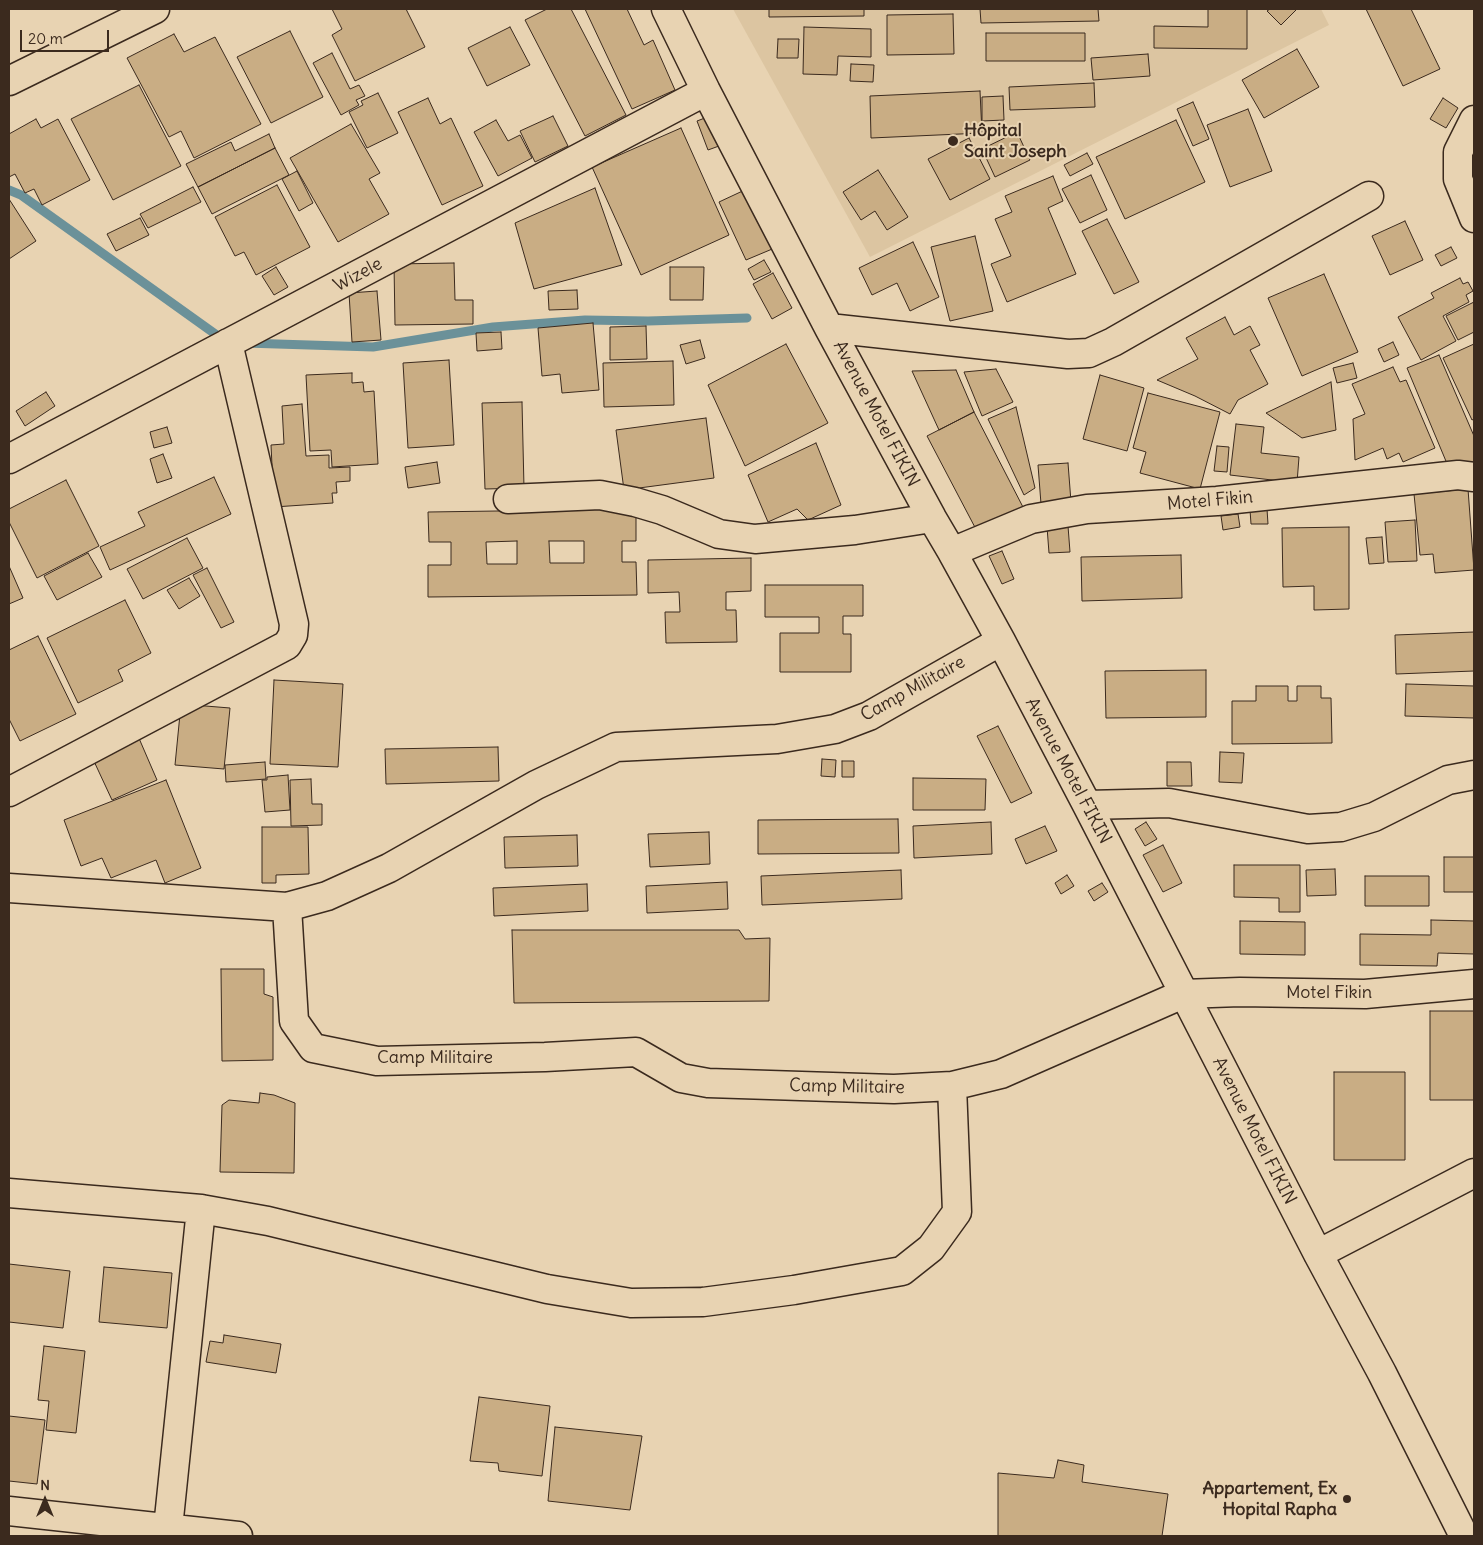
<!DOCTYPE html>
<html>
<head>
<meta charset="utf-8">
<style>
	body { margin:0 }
	#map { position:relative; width:1483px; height:1545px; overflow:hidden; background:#e8d3b2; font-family:Delius,sans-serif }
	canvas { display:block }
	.frame { position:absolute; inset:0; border:10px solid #3b2a1e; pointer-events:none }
	.north { position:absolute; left:20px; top:1475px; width:50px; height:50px; -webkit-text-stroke:4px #e8d3b2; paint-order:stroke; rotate:0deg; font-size:14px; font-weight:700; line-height:20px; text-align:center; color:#3b2a1e }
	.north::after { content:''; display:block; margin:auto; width:18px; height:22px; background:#3b2a1e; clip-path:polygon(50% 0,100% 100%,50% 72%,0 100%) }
	.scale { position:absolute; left:20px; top:30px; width:89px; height:22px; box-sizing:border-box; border:2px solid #3b2a1e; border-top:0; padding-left:6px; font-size:15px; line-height:18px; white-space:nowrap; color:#3b2a1e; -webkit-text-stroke:4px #e8d3b2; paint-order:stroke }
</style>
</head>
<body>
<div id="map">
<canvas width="1483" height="1545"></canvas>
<div class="frame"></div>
<div class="north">N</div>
<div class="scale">20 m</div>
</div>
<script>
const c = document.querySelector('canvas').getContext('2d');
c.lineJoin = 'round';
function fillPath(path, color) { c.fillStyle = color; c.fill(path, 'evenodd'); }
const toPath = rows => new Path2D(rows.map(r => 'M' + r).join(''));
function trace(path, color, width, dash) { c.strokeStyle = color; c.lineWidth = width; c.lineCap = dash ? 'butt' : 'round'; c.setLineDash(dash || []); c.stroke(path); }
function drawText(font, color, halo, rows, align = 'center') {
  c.font = font + ' Delius,sans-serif'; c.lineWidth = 4; c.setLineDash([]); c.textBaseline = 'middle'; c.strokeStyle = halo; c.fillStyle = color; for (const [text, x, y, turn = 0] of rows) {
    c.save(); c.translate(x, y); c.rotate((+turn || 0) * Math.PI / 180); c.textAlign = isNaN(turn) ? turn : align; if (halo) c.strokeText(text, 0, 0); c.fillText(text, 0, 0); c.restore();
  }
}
const built = toPath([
	[733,9,1321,9,1329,25,870,257]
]);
const stream = toPath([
	[9,190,21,195,225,341],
	[245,343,373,347,493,327,585,320,648,321,747,318]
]);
const building = toPath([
	[332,9,406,9,425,47,355,81,332,35,342,29,332,9],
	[547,9,571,9,626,115,585,136,525,20,547,9],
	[585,9,627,9,644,45,653,40,675,90,632,109,585,9],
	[769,9,864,9,864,16,769,17,769,9],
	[980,9,1098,9,1099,21,981,23,980,9],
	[1208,9,1247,9,1247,49,1154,48,1154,26,1208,27,1208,9],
	[1270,9,1297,9,1281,25,1267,11,1270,9],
	[1366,9,1411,9,1440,69,1403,86,1366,9],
	[953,14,954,54,887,55,887,15,953,14],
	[510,27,530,65,487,86,468,48,510,27],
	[804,27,871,29,871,57,838,56,837,75,803,74,804,27],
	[290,31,323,97,271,123,237,57,290,31],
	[986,33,1085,33,1085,61,986,61,986,33],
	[174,34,184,52,215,37,261,124,194,158,181,131,169,137,127,58,174,34],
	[778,39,799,39,798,58,777,58,778,39],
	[1297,49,1319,87,1264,118,1242,80,1297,49],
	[332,53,350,89,359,85,365,96,356,100,359,105,341,115,313,63,332,53],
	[1148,54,1150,76,1093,80,1091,58,1148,54],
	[851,64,874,65,873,82,850,81,851,64],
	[1094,83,1095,107,1010,110,1009,87,1094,83],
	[139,85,181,166,113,200,71,119,139,85],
	[980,91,982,133,871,138,870,96,980,91],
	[378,93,398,133,367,148,349,112,363,105,361,101,378,93],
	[1003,96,1004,120,982,121,982,97,1003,96],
	[428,98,440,124,451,118,483,186,442,205,398,112,428,98],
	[1443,98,1458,108,1446,128,1430,119,1443,98],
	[1193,102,1209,139,1193,146,1177,109,1193,102],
	[1248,109,1272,171,1230,187,1207,125,1248,109],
	[718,113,730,142,708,150,697,121,718,113],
	[553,116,568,146,535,162,520,131,553,116],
	[36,119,41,128,58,119,90,180,42,205,34,189,25,193,15,174,9,177,9,134,36,119],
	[496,120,508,141,520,135,532,158,498,176,474,132,496,120],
	[1176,120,1205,182,1125,219,1096,157,1176,120],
	[351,124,380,173,369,179,389,214,338,242,290,158,351,124],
	[681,128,729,235,641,275,592,167,681,128],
	[1017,132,1030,160,995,177,982,149,1017,132],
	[269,134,275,148,198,187,186,164,231,142,235,151,269,134],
	[969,138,990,179,950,200,928,159,969,138],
	[275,148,289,175,212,214,198,187,275,148],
	[1087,153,1093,164,1070,176,1064,165,1087,153],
	[878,170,908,217,887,230,875,211,861,220,843,192,878,170],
	[297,171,313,203,299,211,282,179,297,171],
	[1091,175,1107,210,1080,223,1062,189,1091,175],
	[1053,176,1063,201,1048,208,1076,274,1007,302,991,264,1011,256,995,219,1012,212,1005,196,1053,176],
	[277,185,310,247,256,275,244,252,235,256,215,217,277,185],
	[193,187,201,202,148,228,140,214,193,187],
	[595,188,622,265,534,289,515,223,595,188],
	[749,188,777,247,746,260,719,202,749,188],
	[9,199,36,241,9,259,9,199],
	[140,218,149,235,116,251,107,234,140,218],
	[1107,219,1139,282,1114,294,1082,231,1107,219],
	[1405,221,1423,260,1390,275,1372,236,1405,221],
	[975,236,993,311,950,321,931,247,975,236],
	[913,242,939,297,910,311,897,283,872,295,859,268,913,242],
	[1451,247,1457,258,1441,266,1435,255,1451,247],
	[764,260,771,272,754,280,748,269,764,260],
	[454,263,455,300,473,300,473,324,395,325,394,264,454,263],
	[276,267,288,287,274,295,262,276,276,267],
	[670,267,704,267,703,300,670,300,670,267],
	[773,273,792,308,772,319,753,284,773,273],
	[1324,274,1358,352,1302,376,1268,298,1324,274],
	[1460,278,1463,284,1468,282,1473,291,1466,295,1469,302,1443,316,1456,341,1421,360,1398,317,1434,298,1431,293,1460,278],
	[577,290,578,309,549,310,548,291,577,290],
	[377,291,381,340,352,342,349,293,377,291],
	[1474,302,1474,332,1458,340,1446,316,1474,302],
	[1225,317,1234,335,1250,326,1260,345,1250,350,1268,384,1238,400,1230,414,1195,396,1157,380,1198,359,1186,338,1225,317],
	[593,323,599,390,562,393,560,374,542,376,538,328,593,323],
	[646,326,647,359,610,360,610,327,646,326],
	[501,332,502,349,477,351,476,333,501,332],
	[700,340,705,358,686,364,680,345,700,340],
	[1393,342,1399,355,1384,362,1378,349,1393,342],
	[786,344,828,423,745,466,708,385,786,344],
	[1474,344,1474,419,1472,420,1443,358,1474,344],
	[1439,355,1474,436,1474,464,1448,466,1407,368,1439,355],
	[449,360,454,445,408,448,403,363,449,360],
	[673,361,674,405,604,407,603,363,673,361],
	[1353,363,1357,378,1337,383,1333,368,1353,363],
	[1393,367,1400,382,1406,380,1435,448,1403,462,1399,453,1387,459,1383,448,1355,460,1353,419,1365,414,1352,384,1393,367],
	[996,369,1013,402,982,416,964,372,996,369],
	[956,370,974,412,939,430,912,371,956,370],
	[352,373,352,383,363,382,364,392,374,391,378,464,332,467,331,450,310,451,306,375,352,373],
	[1100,375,1144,388,1127,451,1083,439,1100,375],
	[1331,382,1336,430,1302,438,1266,413,1331,382],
	[46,392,55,406,25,426,16,411,46,392],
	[1148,393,1220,412,1200,489,1140,473,1146,452,1133,448,1148,393],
	[522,402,524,488,485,489,482,403,522,402],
	[302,404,306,456,329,455,329,468,350,467,350,481,336,482,337,493,332,493,333,503,274,507,271,445,284,444,282,406,302,404],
	[1016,407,1035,488,1024,495,988,419,1016,407],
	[974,412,1025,511,979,535,927,436,974,412],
	[706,418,714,478,624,490,616,430,706,418],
	[1236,424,1264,427,1261,453,1299,457,1297,483,1230,475,1236,424],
	[167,427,172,443,154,448,150,432,167,427],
	[816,443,841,505,808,520,797,509,768,522,748,475,816,443],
	[1217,446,1229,447,1227,472,1214,471,1217,446],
	[163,454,172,478,157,483,150,459,163,454],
	[437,462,440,483,408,488,405,467,437,462],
	[1068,463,1071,502,1041,504,1038,465,1068,463],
	[214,477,231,514,110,570,100,547,145,526,138,512,214,477],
	[66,480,99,546,37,578,9,522,9,509,66,480],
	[1468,489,1474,570,1435,573,1433,554,1420,555,1414,494,1468,489],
	[636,509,636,541,622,541,622,562,636,562,637,595,428,597,428,565,451,565,451,542,429,542,428,512,636,509],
	[517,541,517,564,487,564,486,542,517,541],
	[549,541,584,541,584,563,550,563,549,541],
	[1267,509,1268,524,1251,524,1250,510,1267,509],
	[1238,514,1240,527,1223,530,1221,516,1238,514],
	[1415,520,1417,561,1388,562,1385,522,1415,520],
	[1068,526,1070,552,1049,553,1047,527,1068,526],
	[1349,527,1349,609,1314,610,1314,586,1283,587,1282,528,1349,527],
	[1382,537,1384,563,1369,564,1366,538,1382,537],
	[187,538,203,568,143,599,127,569,187,538],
	[1002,551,1014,579,1002,584,989,556,1002,551],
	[88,553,102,577,57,600,44,576,88,553],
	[1181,555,1182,598,1082,601,1081,557,1181,555],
	[751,558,751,591,726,592,726,610,736,610,737,642,666,643,665,612,680,612,679,592,648,593,648,560,751,558],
	[9,566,23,598,9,604,9,566],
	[207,568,234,622,221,628,193,575,207,568],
	[189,578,200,596,179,609,167,590,189,578],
	[765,585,863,585,863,616,843,616,843,634,851,634,851,672,780,672,780,633,819,633,819,617,765,617,765,585],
	[125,600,151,653,118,670,123,681,78,703,47,638,125,600],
	[1474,632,1474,671,1396,674,1395,635,1474,632],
	[38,636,76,714,20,741,9,719,9,650,38,636],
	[1206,670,1206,717,1106,718,1105,671,1206,670],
	[274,680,343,684,338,767,270,764,274,680],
	[1406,684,1474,686,1474,718,1405,716,1406,684],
	[1256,686,1288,686,1288,701,1297,701,1297,686,1321,686,1321,698,1331,698,1332,743,1232,744,1232,701,1256,701,1256,686],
	[181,704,230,708,224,769,175,765,181,704],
	[998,726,1032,793,1011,803,977,736,998,726],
	[138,736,157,780,112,800,92,757,138,736],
	[498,747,499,781,386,784,385,749,498,747],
	[1220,752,1244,753,1242,783,1219,782,1220,752],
	[822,759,836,760,835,777,821,776,822,759],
	[842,761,854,761,854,777,842,777,842,761],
	[265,762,266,779,226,782,225,765,265,762],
	[1167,762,1191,762,1192,786,1167,786,1167,762],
	[288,775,290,810,265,812,262,780,267,780,267,777,288,775],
	[913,778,986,779,985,810,913,810,913,778],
	[311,779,312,804,322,804,322,825,291,826,290,780,311,779],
	[166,780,201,868,165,883,156,860,111,878,102,858,81,866,64,820,166,780],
	[898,819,899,853,758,854,758,820,898,819],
	[991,822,992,854,914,858,913,826,991,822],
	[1146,822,1157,839,1145,846,1135,829,1146,822],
	[1045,826,1057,851,1026,864,1015,839,1045,826],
	[262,827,308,827,309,874,276,875,276,883,262,883,262,827],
	[709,832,710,864,650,867,648,834,709,832],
	[577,835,578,866,505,868,504,837,577,835],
	[1163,845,1182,883,1163,892,1143,855,1163,845],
	[1444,857,1474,857,1474,892,1444,892,1444,857],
	[1234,865,1300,865,1300,912,1279,912,1279,898,1234,897,1234,865],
	[1335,869,1336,895,1307,896,1306,870,1335,869],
	[901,870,902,899,762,905,761,876,901,870],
	[1067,875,1074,886,1061,894,1055,883,1067,875],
	[1365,876,1429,876,1429,906,1365,906,1365,876],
	[727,882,728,909,647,913,646,886,727,882],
	[1102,883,1108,892,1094,901,1088,891,1102,883],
	[587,884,588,911,494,916,493,888,587,884],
	[1431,920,1474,921,1474,954,1438,953,1437,966,1360,965,1360,934,1431,935,1431,920],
	[1240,921,1305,922,1305,955,1240,954,1240,921],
	[512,930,739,930,745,939,770,938,769,1001,514,1003,512,930],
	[221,969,264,969,264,994,273,997,273,1060,222,1061,221,969],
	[1430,1011,1474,1011,1474,1100,1430,1100,1430,1011],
	[1334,1072,1405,1072,1405,1160,1334,1160,1334,1072],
	[260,1093,274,1095,295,1103,294,1173,220,1172,222,1105,229,1100,259,1103,260,1093],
	[9,1264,70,1271,63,1328,9,1322,9,1264],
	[104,1267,172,1273,167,1328,99,1322,104,1267],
	[224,1335,281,1344,276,1373,206,1362,210,1341,223,1343,224,1335],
	[44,1346,85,1351,76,1433,46,1430,49,1401,38,1400,44,1346],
	[479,1397,550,1406,542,1476,499,1471,498,1463,470,1461,479,1397],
	[9,1416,45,1420,37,1484,9,1481,9,1416],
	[555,1427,642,1436,630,1510,548,1501,555,1427],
	[1058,1460,1084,1465,1082,1482,1168,1494,1162,1536,998,1536,998,1473,1054,1478,1058,1460]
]);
const minor = toPath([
	[666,9,706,91,829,328,932,518,952,552,1001,641,1087,805,1318,1254,1382,1373,1464,1536],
	[9,81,155,9],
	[1474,120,1458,152,1458,179,1474,218],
	[829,328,1068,354,1089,353,1113,342,1369,196],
	[9,459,706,91],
	[508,499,600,495,635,502,662,510,719,534,755,539,855,530,932,518],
	[952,552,1031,519,1087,509,1217,501,1458,475,1474,477],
	[1001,641,869,716,835,729,777,739,616,747,536,785,389,868,327,896,287,907,294,1021,313,1048,377,1061,545,1057,636,1052,681,1078,708,1083,894,1089,952,1086,1001,1074,1183,994,1240,992,1365,994,1474,984],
	[9,792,287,645,293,635,294,624,228,343],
	[1087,805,1169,803,1308,829,1341,827,1374,817,1448,780,1474,775],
	[9,888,287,907],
	[9,1193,201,1209,268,1221,547,1289,631,1303,703,1302,794,1290,902,1271,931,1248,957,1212,952,1086],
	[1318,1254,1474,1173],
	[9,1511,238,1536],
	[168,1528,201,1209]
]);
const markers = [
	[953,141,6,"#3b2a1e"],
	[1347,1499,5,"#3b2a1e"]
];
const poiNames = [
	["Hôpital",964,131],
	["Saint Joseph",964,152],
	["Appartement, Ex",1337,1489,"right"],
	["Hopital Rapha",1337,1510,"right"]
];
const streetNames = [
	["Wizele",358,275,-28],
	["Avenue Motel FIKIN",876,414,62],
	["Motel Fikin",1210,501,-5],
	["Camp Militaire",913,689,-29],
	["Avenue Motel FIKIN",1068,771,62],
	["Motel Fikin",1329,993],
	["Camp Militaire",435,1058],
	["Camp Militaire",847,1087,1],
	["Avenue Motel FIKIN",1254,1131,63]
];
fillPath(built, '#dcc5a1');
trace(stream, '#6b9199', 9);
fillPath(building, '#c9ad84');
trace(building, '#3b2a1e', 1);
trace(minor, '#3b2a1e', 31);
trace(minor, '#e8d3b2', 28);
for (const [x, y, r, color] of markers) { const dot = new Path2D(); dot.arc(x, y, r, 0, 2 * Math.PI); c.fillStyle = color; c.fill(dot); trace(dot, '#e8d3b2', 2); }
drawText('bold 18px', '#3b2a1e', '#e8d3b2', poiNames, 'left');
drawText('18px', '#3b2a1e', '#e8d3b2', streetNames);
</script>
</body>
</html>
